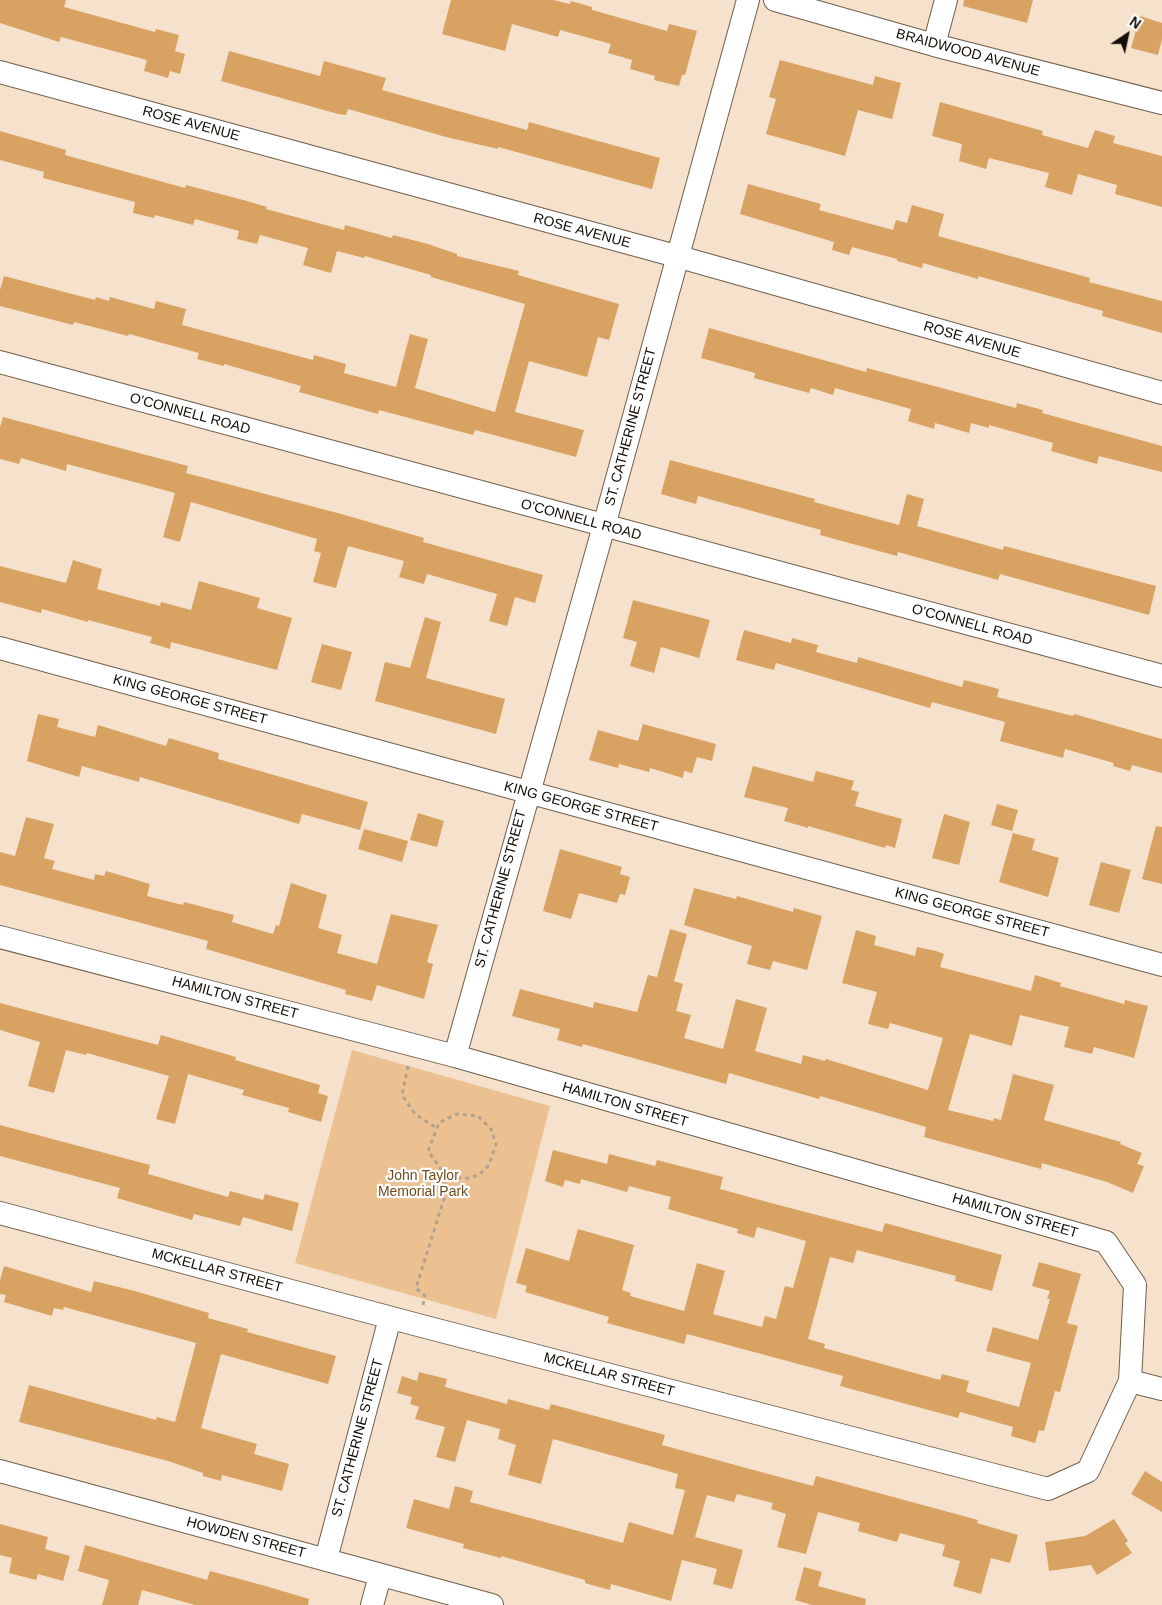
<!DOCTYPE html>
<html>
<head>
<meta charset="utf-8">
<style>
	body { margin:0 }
	#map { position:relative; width:1162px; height:1605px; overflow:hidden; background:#f6e2cc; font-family:Helvetica,sans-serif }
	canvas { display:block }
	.north { position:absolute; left:1102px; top:10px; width:50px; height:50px; -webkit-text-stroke:4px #fff; paint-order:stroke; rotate:34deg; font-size:14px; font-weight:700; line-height:20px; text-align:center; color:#140d06 }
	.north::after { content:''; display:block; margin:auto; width:18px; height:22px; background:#140d06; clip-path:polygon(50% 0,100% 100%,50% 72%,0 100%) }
</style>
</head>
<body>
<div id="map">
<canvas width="1162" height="1605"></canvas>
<div class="north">N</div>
</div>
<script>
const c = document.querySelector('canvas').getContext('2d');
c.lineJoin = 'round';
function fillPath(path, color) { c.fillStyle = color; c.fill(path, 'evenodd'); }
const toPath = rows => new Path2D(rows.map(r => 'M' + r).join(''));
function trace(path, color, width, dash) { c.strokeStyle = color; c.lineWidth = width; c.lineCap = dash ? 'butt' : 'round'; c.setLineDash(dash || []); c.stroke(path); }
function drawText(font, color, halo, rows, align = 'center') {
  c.font = font + ' Helvetica,sans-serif'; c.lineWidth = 4.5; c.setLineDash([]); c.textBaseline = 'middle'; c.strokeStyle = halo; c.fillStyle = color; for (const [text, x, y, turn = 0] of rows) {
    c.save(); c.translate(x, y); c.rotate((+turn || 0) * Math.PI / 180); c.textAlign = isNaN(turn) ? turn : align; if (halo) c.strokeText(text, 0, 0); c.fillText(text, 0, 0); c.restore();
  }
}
const green = toPath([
	[352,1050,550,1106,496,1319,295,1263]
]);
const building = toPath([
	[0,0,66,0,64,7,155,32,156,29,179,35,175,51,185,54,180,74,170,71,168,78,144,71,147,60,61,37,59,42,0,23],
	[451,0,553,0,570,4,571,1,592,7,592,10,667,31,669,24,697,31,685,75,682,75,679,86,654,80,655,76,630,69,632,60,608,53,611,44,560,30,558,37,512,24,505,51,442,34],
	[964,0,1033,0,1027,23,963,6],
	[1140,16,1162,23,1162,39,1158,55,1131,48],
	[229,51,320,76,324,61,386,78,382,90,527,130,529,122,660,158,652,189,498,147,498,149,446,137,348,109,346,115,338,114,221,81],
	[780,60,873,85,875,76,901,83,892,119,858,110,845,156,766,134,776,99,769,97],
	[940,102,1043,131,1042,135,1088,148,1095,130,1115,136,1113,143,1162,156,1162,207,1115,194,1117,185,1078,174,1072,195,1045,187,1049,173,989,158,986,169,959,161,962,144,932,136],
	[0,131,66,150,65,155,185,188,186,185,247,201,267,207,266,209,344,230,345,225,392,238,393,235,428,244,457,254,457,256,519,271,518,275,619,304,609,340,598,337,587,377,529,361,515,412,584,430,576,457,475,430,473,435,379,410,378,414,299,392,301,386,224,364,224,366,197,359,199,353,129,334,128,336,74,322,73,325,0,306,0,290,4,276,95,300,96,297,109,301,110,297,154,309,156,301,186,309,182,325,313,360,314,355,346,364,344,373,396,387,410,334,428,339,415,388,495,412,525,304,431,277,431,275,365,256,364,258,337,251,331,273,303,265,308,248,260,235,257,244,237,239,239,231,195,219,193,225,155,215,154,218,133,213,135,202,43,178,44,172,0,160],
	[748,184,821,204,819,210,893,230,896,220,907,223,912,205,944,214,938,236,1090,278,1089,282,1162,301,1162,333,1102,316,1103,311,978,276,978,279,923,263,922,268,897,261,897,259,852,247,849,255,832,250,834,242,740,214],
	[709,328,866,372,867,368,1016,408,1017,403,1043,410,1042,413,1162,446,1162,472,1099,456,1097,464,1051,451,1053,443,989,425,989,428,971,423,969,433,935,423,934,429,908,421,911,409,835,388,833,395,811,388,809,393,754,378,755,373,701,358],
	[3,417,188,466,186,473,345,515,424,538,423,542,543,575,535,603,515,597,507,626,489,621,497,594,427,574,424,584,399,577,404,561,348,546,336,588,313,582,321,553,314,551,317,539,191,502,180,542,163,537,175,493,67,464,66,471,21,458,19,464,0,459,0,427],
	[670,460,815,499,814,502,899,525,907,494,924,499,917,526,1003,550,1004,546,1156,586,1149,615,1000,574,998,580,898,552,897,556,820,535,821,530,698,496,696,504,661,494],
	[73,560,102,569,97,589,160,606,161,602,191,610,199,581,260,598,257,608,292,618,277,670,171,642,170,649,150,643,152,637,88,620,88,622,42,609,41,613,0,602,0,566,66,583],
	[633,600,710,620,699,658,661,647,654,673,630,666,637,642,623,638],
	[425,617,441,622,426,678,505,699,496,734,375,701,385,662,410,668],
	[744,630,791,643,792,638,818,645,816,652,857,663,858,657,962,687,964,680,999,689,997,697,1073,716,1074,714,1162,739,1162,773,1132,765,1130,771,1113,766,1114,763,1065,749,1063,758,1000,741,1005,722,932,702,930,708,776,663,774,670,736,660],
	[322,644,352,652,341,690,311,682],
	[38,714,59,719,57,727,95,737,98,725,166,746,169,738,219,753,218,759,368,802,360,830,302,814,299,824,140,777,139,782,82,766,79,777,27,761],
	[643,724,716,744,712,761,697,757,692,773,684,771,683,778,650,768,649,772,619,764,618,768,589,760,598,730,638,741],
	[753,766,813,782,816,771,854,781,851,790,859,792,855,806,902,819,895,848,886,845,885,848,808,826,808,828,784,821,788,808,744,797],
	[997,804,1018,810,1012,831,991,825],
	[418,813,444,821,437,847,410,840],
	[944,814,970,822,959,865,932,858],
	[26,817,54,824,44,858,55,861,52,869,94,880,95,874,104,876,106,871,150,884,147,896,183,905,184,902,234,915,232,922,273,934,276,925,279,926,291,883,327,895,318,928,342,935,337,953,377,964,391,914,438,925,427,962,433,964,424,999,377,985,372,1001,345,994,346,990,206,949,208,941,0,885,0,852,15,856],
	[1156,826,1162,827,1162,884,1142,879],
	[364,829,408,841,402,862,358,849],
	[1013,833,1035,839,1032,850,1059,858,1048,897,999,882],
	[560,849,622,867,620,874,630,877,625,895,620,894,617,903,579,893,571,919,543,911],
	[1101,862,1131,870,1119,913,1089,905],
	[694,888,736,899,737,896,793,912,794,908,822,916,807,970,773,961,770,970,747,964,752,946,684,925],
	[670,929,687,934,674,981,683,984,676,1011,691,1015,684,1038,723,1049,736,999,767,1008,755,1051,801,1064,803,1055,825,1061,826,1059,928,1090,943,1038,890,1023,888,1029,868,1024,877,992,842,983,856,930,876,936,874,945,915,956,917,947,936,951,944,954,940,967,1031,991,1035,975,1061,983,1060,986,1124,1004,1125,1000,1148,1006,1134,1058,1094,1047,1092,1054,1064,1047,1069,1027,1020,1015,1012,1046,970,1034,948,1110,993,1121,994,1118,1001,1120,1013,1074,1054,1085,1044,1120,1121,1142,1120,1144,1142,1153,1137,1164,1144,1166,1133,1193,1107,1182,1042,1163,1041,1169,924,1137,926,1127,820,1096,819,1099,729,1073,726,1084,583,1044,582,1047,557,1040,560,1029,512,1016,520,989,593,1008,594,1002,637,1012,648,975,657,977],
	[0,1003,158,1045,161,1035,236,1057,235,1060,320,1085,318,1093,328,1096,321,1122,288,1112,289,1108,242,1095,244,1090,188,1074,175,1124,156,1119,169,1076,87,1053,86,1055,66,1050,54,1093,28,1086,40,1042,0,1030],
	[0,1125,150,1165,148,1174,228,1197,230,1191,263,1200,265,1194,299,1203,292,1231,243,1217,240,1226,194,1214,192,1220,117,1198,120,1188,0,1156],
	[553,1150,607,1164,609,1154,655,1166,657,1160,723,1177,720,1189,771,1203,882,1232,885,1223,1002,1255,992,1291,955,1281,956,1276,857,1250,853,1263,830,1257,808,1339,825,1344,824,1348,940,1380,942,1374,969,1381,966,1392,1019,1407,1031,1363,986,1351,993,1327,1038,1340,1050,1299,1047,1299,1050,1291,1032,1286,1039,1262,1081,1274,1067,1323,1078,1326,1060,1392,1055,1391,1044,1431,1039,1430,1035,1443,1011,1436,1013,1427,960,1412,958,1418,840,1386,843,1376,687,1334,684,1344,607,1323,609,1317,525,1292,527,1286,516,1283,526,1248,569,1261,578,1229,634,1245,622,1290,631,1293,630,1296,684,1311,697,1263,725,1271,713,1314,762,1327,765,1316,776,1319,785,1286,793,1288,806,1241,757,1227,754,1238,737,1233,738,1229,668,1209,671,1197,629,1186,627,1192,581,1179,580,1184,565,1180,563,1187,545,1181],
	[4,1266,91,1292,94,1281,135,1291,209,1313,208,1318,248,1329,247,1332,336,1356,328,1384,221,1354,201,1428,257,1444,254,1454,289,1464,282,1491,222,1475,221,1481,203,1476,203,1473,168,1461,19,1422,29,1385,156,1420,157,1417,175,1422,196,1343,64,1307,63,1310,54,1308,52,1316,4,1302,6,1295,0,1294,0,1280],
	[419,1372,447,1379,445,1387,507,1404,508,1399,549,1410,551,1404,665,1435,662,1445,772,1475,813,1486,816,1476,978,1520,977,1523,1018,1535,1010,1563,991,1558,981,1594,953,1586,960,1561,942,1556,945,1545,900,1533,897,1542,858,1531,860,1523,818,1512,806,1554,777,1547,786,1514,771,1509,773,1503,737,1494,734,1502,707,1495,695,1537,743,1550,732,1589,713,1584,717,1569,682,1560,671,1601,611,1584,610,1590,588,1584,585,1583,585,1580,501,1556,501,1558,463,1548,464,1544,406,1528,414,1499,449,1509,455,1486,473,1491,470,1502,623,1543,629,1522,673,1535,685,1490,675,1488,678,1474,553,1439,541,1484,508,1475,516,1445,498,1439,500,1429,467,1420,455,1462,436,1457,445,1427,415,1419,419,1407,410,1404,412,1397,397,1393,402,1376,417,1381],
	[1145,1471,1162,1482,1162,1512,1131,1494],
	[1114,1519,1128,1541,1125,1543,1132,1553,1097,1575,1091,1565,1049,1571,1045,1542,1085,1536],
	[0,1524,48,1537,45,1549,70,1556,63,1581,38,1574,36,1580,9,1573,12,1558,0,1555],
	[85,1545,207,1580,210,1571,269,1587,309,1599,308,1605,195,1605,142,1590,138,1605,102,1605,109,1580,78,1571],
	[804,1567,822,1572,818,1586,866,1599,865,1605,812,1605,795,1600]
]);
const path = toPath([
	[408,1066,402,1095,415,1114,435,1127],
	[423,1305,425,1296,416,1288,446,1192,443,1172,428,1151,439,1123,456,1114,478,1116,491,1129,496,1144,489,1165,479,1175,469,1178,454,1178,443,1172]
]);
const minor = toPath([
	[775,0,934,45,1162,103],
	[934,45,946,0],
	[0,72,676,256,1162,393],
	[0,362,1162,676],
	[0,648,1162,965],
	[0,937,455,1056,1106,1242,1135,1285,1130,1381,1088,1471,1048,1489,418,1325,0,1213],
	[455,1056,604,526,748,0],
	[1130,1381,1162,1389],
	[0,1471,492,1605],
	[326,1559,390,1318],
	[372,1605,380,1576]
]);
const streetNames = [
	["BRAIDWOOD AVENUE",968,53,15],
	["ROSE AVENUE",191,124,15],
	["ROSE AVENUE",582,231,15],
	["ROSE AVENUE",972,340,16],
	["O'CONNELL ROAD",190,414,15],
	["ST. CATHERINE STREET",631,427,-75],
	["O'CONNELL ROAD",581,520,15],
	["O'CONNELL ROAD",972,625,15],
	["KING GEORGE STREET",190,700,15],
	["KING GEORGE STREET",581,807,15],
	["ST. CATHERINE STREET",501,889,-75],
	["KING GEORGE STREET",972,913,15],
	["HAMILTON STREET",235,998,15],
	["HAMILTON STREET",625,1105,16],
	["HAMILTON STREET",1015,1216,16],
	["MCKELLAR STREET",217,1271,15],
	["MCKELLAR STREET",609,1375,15],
	["ST. CATHERINE STREET",358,1438,-75],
	["HOWDEN STREET",246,1538,15]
];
const parkNames = [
	["John Taylor",423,1176],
	["Memorial Park",423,1192]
];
fillPath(green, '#ebc191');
fillPath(building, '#d8a262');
trace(minor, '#6f5e4b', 24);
trace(path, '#b1a18f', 3, [4, 4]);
trace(minor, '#fff', 22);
drawText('14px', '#140d06', '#fff', streetNames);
drawText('14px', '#704c1c', '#fff', parkNames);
</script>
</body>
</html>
